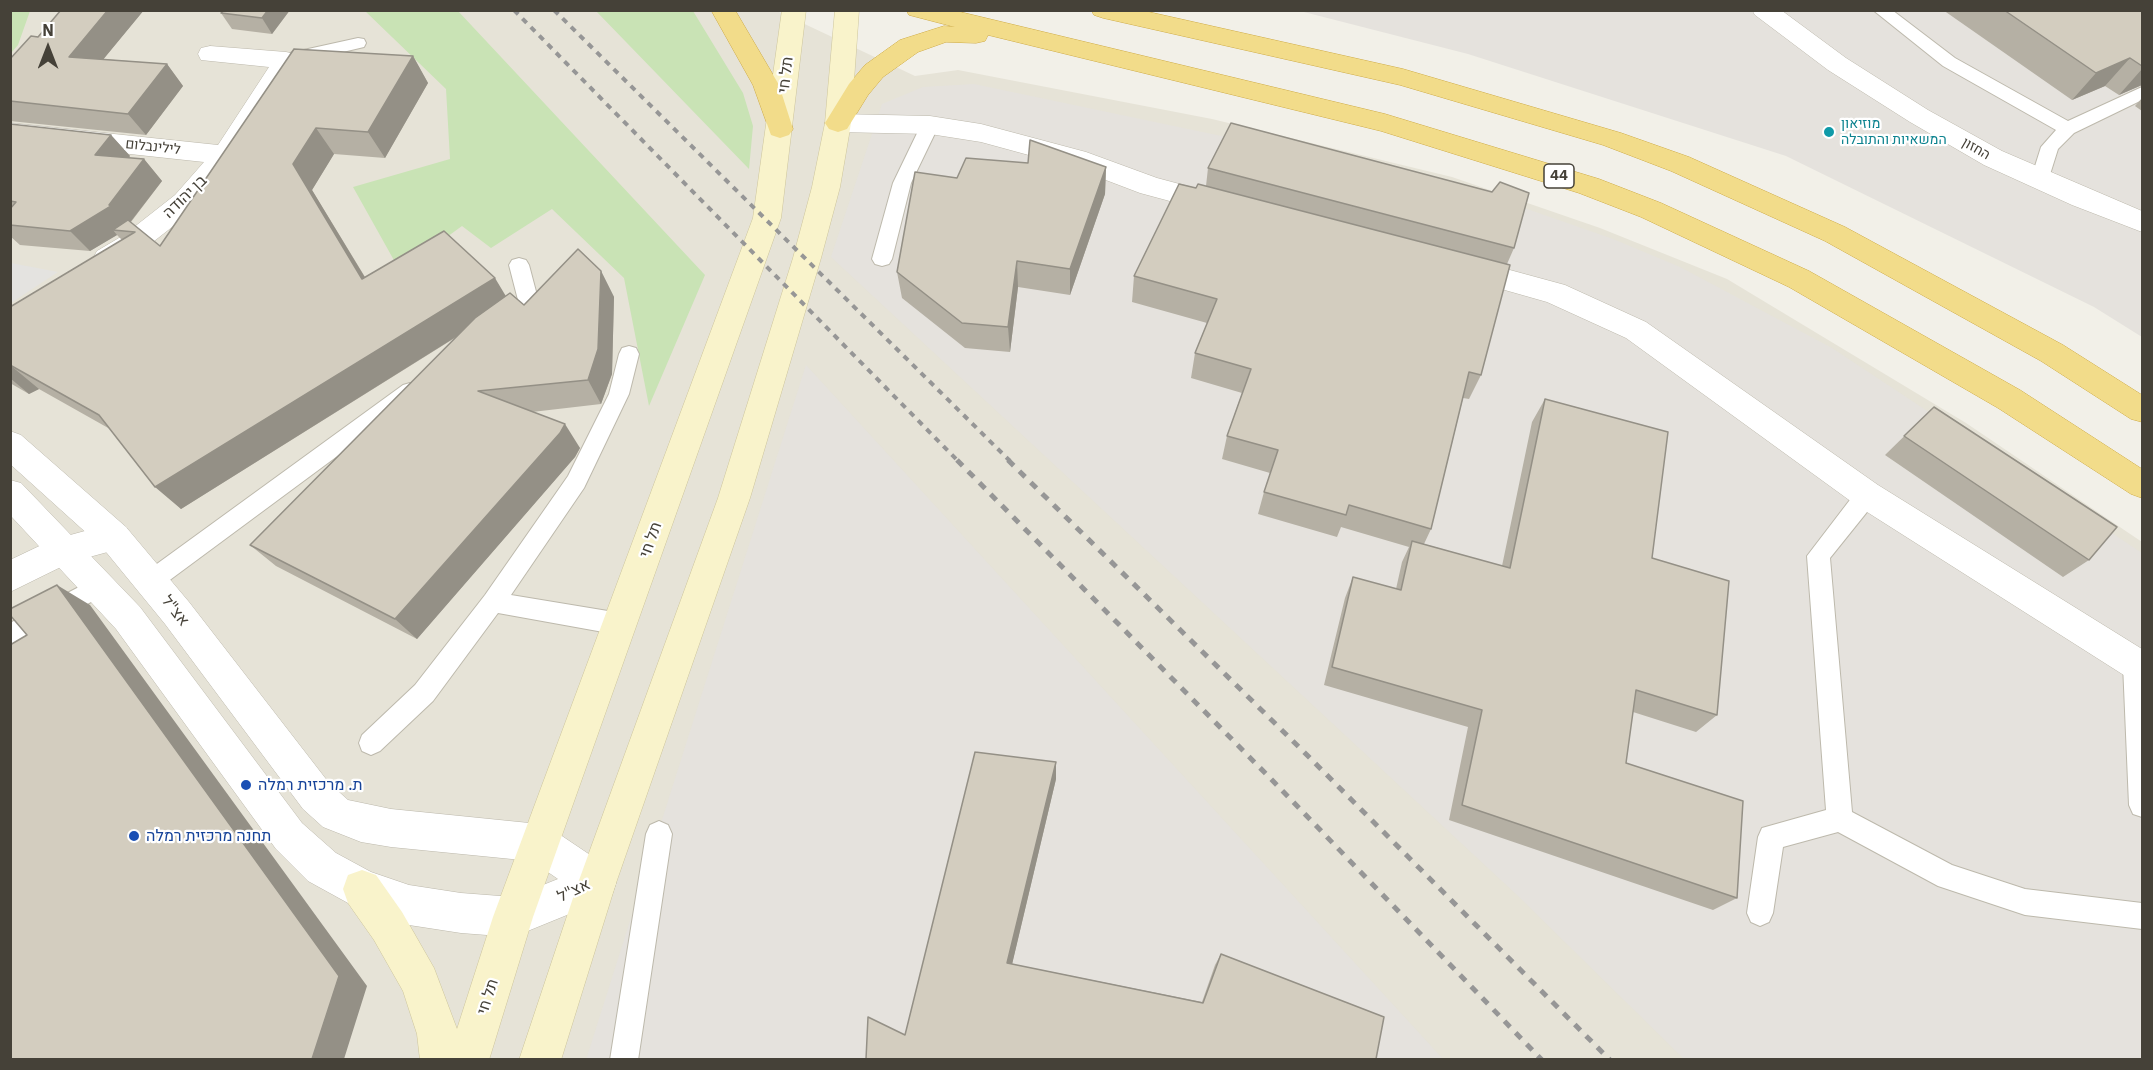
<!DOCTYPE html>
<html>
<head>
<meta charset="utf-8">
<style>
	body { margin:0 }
	#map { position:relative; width:2153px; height:1070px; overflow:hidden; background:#f2f0e8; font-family:"IBM Plex Sans",sans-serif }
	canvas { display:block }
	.frame { position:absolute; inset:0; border:12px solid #454138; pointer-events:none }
	.north { position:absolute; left:18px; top:18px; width:60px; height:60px; -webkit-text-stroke:4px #fff; paint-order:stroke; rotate:0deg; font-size:16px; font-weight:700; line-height:24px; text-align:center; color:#454138 }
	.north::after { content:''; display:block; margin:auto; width:21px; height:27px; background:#454138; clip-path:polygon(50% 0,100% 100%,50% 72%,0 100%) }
</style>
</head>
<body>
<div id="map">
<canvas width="2153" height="1070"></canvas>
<div class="frame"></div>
<div class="north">N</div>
</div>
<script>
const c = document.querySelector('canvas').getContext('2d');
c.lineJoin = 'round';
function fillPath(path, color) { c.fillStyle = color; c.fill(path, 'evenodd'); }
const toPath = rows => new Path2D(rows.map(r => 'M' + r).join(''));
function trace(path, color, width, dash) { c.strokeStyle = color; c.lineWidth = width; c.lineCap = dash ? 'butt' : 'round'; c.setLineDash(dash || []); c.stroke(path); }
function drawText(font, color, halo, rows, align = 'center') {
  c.font = font + ' "IBM Plex Sans",Heebo,sans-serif'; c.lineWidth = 4.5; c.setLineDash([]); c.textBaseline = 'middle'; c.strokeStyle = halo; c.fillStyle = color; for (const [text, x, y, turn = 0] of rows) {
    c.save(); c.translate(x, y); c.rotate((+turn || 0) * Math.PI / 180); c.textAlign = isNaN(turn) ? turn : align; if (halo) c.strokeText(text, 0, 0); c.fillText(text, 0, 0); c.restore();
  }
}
const residential = toPath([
	[10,11,777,11,915,76,958,70,1212,119,1452,177,1600,228,1727,279,1966,423,2142,542,2142,1059,11,1059]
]);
const industrial = toPath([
	[1300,11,2142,11,2142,337,2094,307,1786,156,1468,54],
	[974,84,1464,187,1613,239,1680,267,1832,348,2142,553,2142,1059,1684,1059,1517,895,831,257,882,104,923,87],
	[806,365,1443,1059,586,1060]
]);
const green = toPath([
	[11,11,30,11,18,45,11,53],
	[365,11,458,11,705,275,649,406,624,278,552,209,491,248,462,226,400,271,353,187,450,159,446,89],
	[596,11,693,11,743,93,753,126,749,169]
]);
const parking = toPath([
	[11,263,58,272,11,303]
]);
const service = toPath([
	[1873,10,1892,10,1955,58,2068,121,2142,87,2142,100,2074,133,2058,149,2047,184,2040,185,2033,184,2031,179,2041,147,2056,130,1943,66,1873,10],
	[358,38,364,39,366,43,364,47,296,63,290,61,288,57,290,53,358,38],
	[930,119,936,121,939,125,911,183,892,259,889,264,882,266,875,264,872,259,893,183,921,125,924,121,930,119],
	[519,258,526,260,529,265,539,303,536,308,514,325,507,328,500,325,497,320,500,315,518,300,509,265,512,260,519,258],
	[629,346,636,348,639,354,629,394,584,488,511,595,620,613,628,617,632,624,628,631,620,635,498,613,433,701,380,751,371,755,362,751,359,743,362,735,415,685,485,595,568,476,609,394,619,354,622,348,629,346],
	[410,383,417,385,420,391,417,397,159,588,151,591,143,588,139,581,143,574,403,385,410,383],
	[1867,486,1875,488,1878,495,1875,502,1830,558,1852,812,1952,865,2025,889,2142,903,2142,929,2025,915,1938,886,1838,832,1783,847,1773,913,1769,922,1760,926,1751,922,1747,913,1758,837,1762,828,1826,810,1807,556,1859,488,1867,486],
	[100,576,108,579,112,586,108,593,10,645,10,623,100,576],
	[2135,653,2142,656,2142,817,2133,814,2129,805,2123,664,2127,656,2135,653],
	[659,821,668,825,672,834,638,1060,610,1060,646,834,650,825,659,821]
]);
const minor = toPath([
	[1752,10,1781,10,1846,58,1928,110,2002,151,2142,211,2142,232,2072,205,1984,165,1910,122,1828,70,1755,15,1752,10],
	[210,46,286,52,295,54,298,60,234,161,195,209,144,249,117,265,107,268,97,265,93,258,97,251,124,235,175,195,204,162,10,141,10,123,218,145,269,67,201,60,198,54,201,48,210,46],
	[838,114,930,116,981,124,1086,152,1157,178,1228,197,1232,204,1228,211,1218,214,1140,193,1069,166,981,142,930,134,838,132,829,129,825,123,829,117,838,114],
	[1462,257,1565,285,1646,322,1878,485,2142,649,2142,684,2130,679,1856,505,1626,338,1547,302,1452,275,1448,268,1452,261,1462,257],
	[114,523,126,527,131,537,126,547,71,562,10,592,10,560,52,540,114,523]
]);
const tertiary = toPath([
	[10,431,21,435,126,527,189,602,329,783,348,800,391,809,539,824,553,830,611,869,616,883,611,897,513,937,461,933,409,925,348,903,308,881,276,849,116,629,10,515,10,480,21,483,140,607,302,823,336,853,371,872,409,885,461,893,513,897,558,879,532,861,391,847,361,842,323,827,303,809,165,624,102,547,10,464,10,431]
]);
const secondary = toPath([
	[782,10,806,10,781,218,533,917,489,1060,420,1060,417,1034,403,991,374,940,348,903,343,889,348,875,362,870,376,875,402,912,434,968,457,1029,493,917,753,218,782,10],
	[835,10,859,10,851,123,840,187,821,258,750,498,616,883,561,1060,519,1060,578,883,718,498,793,258,812,187,825,123,835,10]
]);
const trunk = toPath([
	[711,10,735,10,779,85,793,129,789,135,780,138,771,135,753,85,711,10],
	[906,10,952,10,1385,114,1599,179,1661,203,1809,271,2020,390,2142,469,2142,498,2131,494,1998,408,1789,287,1641,217,1579,193,1381,131,988,35,985,41,976,43,946,42,918,52,883,77,868,95,847,129,838,132,829,129,825,123,849,84,865,65,900,40,944,26,955,27,909,15,906,10],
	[1091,10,1140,10,1403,69,1621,133,1689,157,1845,227,2063,345,2142,395,2142,422,2131,419,2041,361,1825,241,1671,171,1603,145,1400,85,1103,18,1094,15,1091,10]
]);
const railFar1 = toPath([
	[514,10,958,461],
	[554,10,1010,461]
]);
const rail = toPath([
	[957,460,1271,779,1542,1060],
	[1008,460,1303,751,1610,1060]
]);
const wall = toPath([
	[61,10,144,10,103,59,167,64,183,86,146,135,10,121,10,59,38,37],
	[224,10,290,10,272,34,232,29,221,13],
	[1943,10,2142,10,2142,85,2119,95,2105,86,2072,100],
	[294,49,413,56,428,83,385,158,334,154,312,190,365,277,505,296,524,305,601,271,614,297,612,374,601,404,532,412,580,448,575,457,417,639,276,566,250,545,458,336,181,509,110,429,39,389,29,394,10,383,10,307,122,240,117,235,90,251,20,245,10,236,10,124,111,135,130,156,128,158,144,159,162,181,131,222,160,246],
	[2142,98,2142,111,2135,106],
	[1028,163,1106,167,1105,194,1070,295,1018,287,1010,352,965,348,902,298,897,272,957,178],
	[1208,168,1514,248,1507,264,1481,375,1469,399,1463,398,1431,529,1424,544,1502,566,1532,422,1545,399,1652,558,1717,715,1696,732,1633,712,1626,763,1737,898,1713,910,1449,820,1468,727,1324,685,1345,598,1353,577,1396,589,1402,562,1409,547,1341,527,1337,537,1258,514,1264,492,1270,473,1222,459,1227,436,1242,393,1191,378,1195,353,1207,323,1132,302,1134,276,1196,188,1206,186],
	[1934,407,2089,560,2063,577,1885,455],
	[1056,762,1056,779,1012,964,1202,1002,1215,965,1221,954,1384,1017,905,1035]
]);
const shadedWall = toPath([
	[108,10,144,10,88,78,69,57],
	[268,10,290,10,272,34,262,18],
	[413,56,428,83,385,158,368,132],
	[2130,58,2105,86,2072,100,2096,73],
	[167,64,183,86,146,135,128,114],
	[2142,69,2142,85,2119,95],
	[316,128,334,154,312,190,381,304,362,279,293,164],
	[111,135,130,156,115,176,95,155],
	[144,159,162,181,128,225,113,230,117,235,90,251,70,231,109,205],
	[1106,167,1105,194,1070,295,1070,269],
	[1017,261,1018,287,1010,352,1008,327],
	[601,271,614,297,612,374,601,404,588,380],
	[495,278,510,303,181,509,155,487],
	[10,365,39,389,29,394,10,378],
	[565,424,580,448,575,457,417,639,395,619],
	[57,585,90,605,367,986,344,1059,312,1059],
	[1056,762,1056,779,1010,973,1007,963]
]);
const building = toPath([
	[61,10,108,10,69,57,167,64,128,114,10,101,10,59,31,36,38,37,61,10],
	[224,10,268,10,262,18,221,13,224,10],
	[2004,10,2142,10,2142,66,2130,58,2096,73,2004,10],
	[294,49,413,56,368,132,316,128,293,164,362,279,444,231,495,278,155,487,99,415,10,365,10,307,135,232,113,230,128,220,160,246,294,49],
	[1231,123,1492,192,1500,182,1529,193,1514,248,1208,168,1231,123],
	[10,124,111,135,95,155,144,159,109,205,111,206,70,231,10,225,10,209,16,202,10,201,10,124],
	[1030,140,1106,167,1070,269,1017,261,1008,327,962,323,897,272,915,172,957,178,966,158,1028,163,1030,140],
	[1179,184,1196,188,1198,184,1510,265,1481,375,1469,372,1431,529,1349,505,1346,515,1264,492,1278,450,1227,436,1251,369,1195,353,1217,299,1134,276,1179,184],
	[578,249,601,271,598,349,588,380,478,391,565,424,560,433,395,619,250,545,475,318,510,293,524,305,578,249],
	[1545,399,1668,432,1652,558,1729,581,1717,715,1636,690,1626,763,1743,801,1737,898,1462,805,1482,710,1332,667,1353,577,1401,590,1412,541,1510,568,1545,399],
	[1934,407,2117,527,2089,560,1904,436,1934,407],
	[57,585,339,976,312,1059,10,1059,10,645,27,635,10,615,10,609,57,585],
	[975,752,1056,762,1007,963,1203,1003,1221,954,1384,1017,1376,1059,866,1059,868,1017,905,1035,975,752]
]);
const markers = [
	[1829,132,6,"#0f9aa8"],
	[246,785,6,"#1a4fb4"],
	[134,836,6,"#1a4fb4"]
];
const farCulturenames = [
	["מוזיאון",1841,124],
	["המשאיות והתובלה",1841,140]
];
const farStreetnames = [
	["לילינבלום",153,147,6],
	["החזון",1976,149,30]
];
const shields = [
	[1559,176,30]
];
const shieldNames = [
	["44",1559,176]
];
const streetNames = [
	["תל חי",786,75,-83],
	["בן יהודה",185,197,-44],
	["תל חי",651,540,-70],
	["אצ\"ל",175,611,52],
	["אצ\"ל",574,891,-25],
	["תל חי",488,997,-72]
];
const transitNames = [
	["ת. מרכזית רמלה",258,785],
	["תחנה מרכזית רמלה",146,836]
];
fillPath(residential, '#e6e3d7');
fillPath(industrial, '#e5e2dd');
fillPath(green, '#c9e3b5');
fillPath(parking, '#e4e3e0');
trace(service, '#bdb9ac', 2);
trace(minor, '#bdb9ac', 1);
trace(tertiary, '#bdb9ac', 1);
trace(secondary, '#cec69c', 1);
trace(trunk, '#ceab47', 1);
fillPath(service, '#fff');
fillPath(minor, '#fff');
fillPath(tertiary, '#fff');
fillPath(secondary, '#f9f3cb');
fillPath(trunk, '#f2dc8a');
trace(railFar1, '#969696', 4, [6, 6]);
trace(rail, '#969696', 5, [8, 8]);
fillPath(wall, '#b5b0a4');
fillPath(shadedWall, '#949086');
fillPath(building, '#d3cdbf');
trace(building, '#949086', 1.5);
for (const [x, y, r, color] of markers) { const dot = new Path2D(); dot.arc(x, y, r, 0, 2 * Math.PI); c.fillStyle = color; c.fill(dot); trace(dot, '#fff', 2); }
drawText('14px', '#0d838f', '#fff', farCulturenames, 'left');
drawText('14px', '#454138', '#fff', farStreetnames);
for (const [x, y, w] of shields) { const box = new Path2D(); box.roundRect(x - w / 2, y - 12, w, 24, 4.5); c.fillStyle = '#fff'; c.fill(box); trace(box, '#454138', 1.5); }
drawText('bold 15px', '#454138', null, shieldNames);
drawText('16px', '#454138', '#fff', streetNames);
drawText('16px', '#164399', '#fff', transitNames, 'left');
</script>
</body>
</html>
